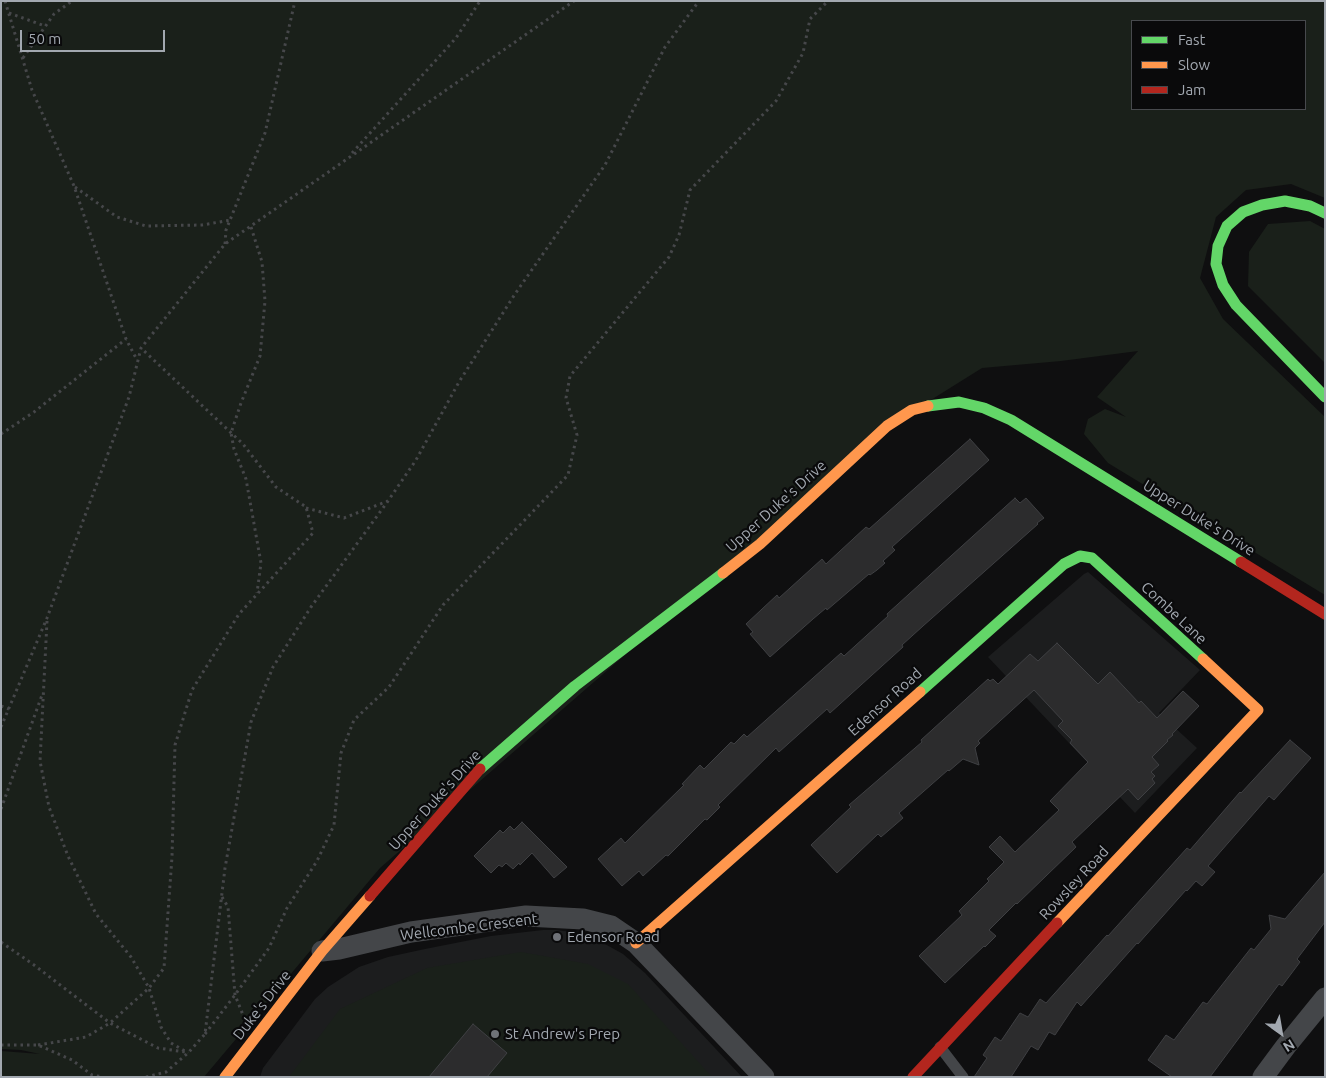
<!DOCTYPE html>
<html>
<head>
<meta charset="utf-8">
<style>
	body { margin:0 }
	#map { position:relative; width:1326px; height:1078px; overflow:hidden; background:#0f0f10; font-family:Ubuntu,sans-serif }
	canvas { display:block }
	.frame { position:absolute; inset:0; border:2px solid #a2a8b0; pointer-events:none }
	.legend { position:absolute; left:1131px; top:20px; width:175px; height:90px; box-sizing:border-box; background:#0a0a0b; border:1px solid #47494d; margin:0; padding:6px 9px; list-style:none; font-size:15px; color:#a2a8b0 }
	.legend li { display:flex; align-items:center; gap:10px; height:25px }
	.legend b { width:25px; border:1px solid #47494d }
	.north { position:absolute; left:1256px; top:1008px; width:50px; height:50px; -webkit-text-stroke:4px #0a0a0b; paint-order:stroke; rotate:148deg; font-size:14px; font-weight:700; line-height:20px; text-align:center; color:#a2a8b0 }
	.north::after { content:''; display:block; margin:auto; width:18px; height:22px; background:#a2a8b0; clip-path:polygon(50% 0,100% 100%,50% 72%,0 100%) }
	.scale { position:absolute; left:20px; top:30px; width:145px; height:22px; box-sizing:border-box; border:2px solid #a2a8b0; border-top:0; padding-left:6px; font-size:15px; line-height:18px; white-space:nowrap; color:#a2a8b0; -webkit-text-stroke:4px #0a0a0b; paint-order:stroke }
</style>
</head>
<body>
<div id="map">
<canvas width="1326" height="1078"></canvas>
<div class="frame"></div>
<ul class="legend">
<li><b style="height:6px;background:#63d668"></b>Fast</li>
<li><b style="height:6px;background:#ff974d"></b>Slow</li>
<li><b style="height:6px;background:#b3261e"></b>Jam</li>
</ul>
<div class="north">N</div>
<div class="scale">50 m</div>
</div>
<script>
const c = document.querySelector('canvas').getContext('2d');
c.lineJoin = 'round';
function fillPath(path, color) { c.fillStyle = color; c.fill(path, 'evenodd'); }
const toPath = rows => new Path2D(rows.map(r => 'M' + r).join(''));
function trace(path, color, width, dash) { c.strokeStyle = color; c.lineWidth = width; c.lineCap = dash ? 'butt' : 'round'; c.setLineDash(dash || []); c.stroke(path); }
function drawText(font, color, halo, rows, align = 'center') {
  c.font = font + ' Ubuntu,sans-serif'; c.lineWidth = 4.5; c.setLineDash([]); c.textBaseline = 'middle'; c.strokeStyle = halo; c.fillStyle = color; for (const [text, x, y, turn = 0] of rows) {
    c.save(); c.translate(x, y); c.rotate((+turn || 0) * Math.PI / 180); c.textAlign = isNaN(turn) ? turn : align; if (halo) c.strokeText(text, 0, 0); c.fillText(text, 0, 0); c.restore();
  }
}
const built = toPath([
	[1088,572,1200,670,1159,713,1197,748,1135,813,988,657,1084,574],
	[543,930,556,930,587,934,623,954,645,973,742,1077,260,1077,263,1068,315,999,328,987,359,967,388,957,425,949,491,936]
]);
const green = toPath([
	[1,1,1325,1,1325,198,1291,184,1246,190,1216,217,1200,278,1223,319,1325,417,1325,595,1108,463,1084,434,1088,419,1105,409,1126,417,1097,397,1138,351,1061,361,982,368,886,428,380,868,204,1077,1,1077,1,1051,40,1054,21,1050,1,1049],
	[1132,21,1305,21,1305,109,1132,109],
	[1310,221,1325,229,1325,363,1248,286,1249,252,1268,224],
	[521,952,588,964,628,984,712,1077,289,1077,340,1009,427,968]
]);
const building = toPath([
	[970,439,989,460,892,547,895,550,883,561,885,563,877,570,870,575,869,574,827,610,826,608,813,619,770,657,750,634,753,632,746,624,777,595,779,598,822,559,826,564,866,527,869,529,970,439],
	[1015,498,1020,503,1026,498,1044,518,1037,523,1038,524,923,626,902,645,903,647,830,713,827,709,779,752,776,748,718,805,720,807,707,820,705,819,668,856,666,855,643,876,639,871,622,886,598,859,621,838,625,843,684,785,682,784,700,765,704,769,731,742,734,744,744,734,747,737,841,653,844,656,888,616,887,614,1015,498],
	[1057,643,1098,684,1110,672,1139,703,1141,701,1157,718,1183,691,1199,706,1172,734,1173,735,1167,740,1168,741,1152,757,1159,765,1151,772,1155,776,1152,779,1155,783,1138,800,1128,789,1092,823,1072,842,1076,847,1017,904,1016,903,989,930,996,936,985,947,984,946,945,983,919,956,962,915,959,911,989,881,987,879,1004,862,989,847,1000,836,1015,852,1059,810,1050,801,1088,762,1070,743,1072,740,1058,726,1063,721,1034,690,978,741,980,743,975,748,979,765,963,759,949,771,948,770,899,813,903,818,881,837,878,834,837,873,811,845,851,807,849,805,922,742,921,740,988,679,990,681,993,679,998,684,1030,654,1038,661,1057,643],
	[1290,740,1311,758,1274,800,1269,796,1208,866,1215,872,1202,886,1196,881,1187,891,1186,890,1138,944,1137,943,1081,1006,1077,1002,1055,1035,1049,1032,1038,1050,1031,1046,1011,1077,974,1077,987,1058,983,1055,995,1037,1001,1041,1020,1013,1028,1017,1040,999,1046,1003,1107,935,1108,936,1187,848,1190,850,1240,792,1241,793,1290,740],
	[522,822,567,867,554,878,532,853,520,865,519,863,513,869,506,863,502,867,499,865,491,873,474,856,500,830,503,833,510,826,514,830,522,822],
	[1325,872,1325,922,1297,959,1300,962,1282,986,1279,984,1210,1077,1172,1077,1148,1060,1166,1035,1174,1040,1203,1002,1207,1004,1251,948,1254,950,1271,929,1269,915,1285,919,1325,872],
	[473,1024,507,1053,487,1077,429,1077,473,1024]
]);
const path = toPath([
	[5,1,32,90,74,186,126,339,137,360],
	[9,13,45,26],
	[23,58,54,14,72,1],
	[352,153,456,38,480,1],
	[75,187,117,217,146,226,202,225,231,220],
	[251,227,262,262,265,301,260,356,241,403,231,433,234,449,246,479,261,563,257,593],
	[225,244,226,230,265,133,295,1],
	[1,434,34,412,126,339],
	[306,508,344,518,388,501],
	[47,621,40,761,49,807,68,856,96,914,131,957,149,988,161,1027,171,1043,188,1053],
	[1,706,9,709],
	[1,727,47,618,129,397,141,348,225,244,574,1],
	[1,809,42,695],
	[222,897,228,907,235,995,243,1015],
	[1,942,34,965,110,1023,158,1048,185,1052],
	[205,1034,235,995,269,948,287,908,317,861,334,825,341,753,354,720,389,687,443,605,568,475,577,435,566,398,570,376,669,257,679,235,690,190,776,101,803,53,810,19,828,1],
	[1,1045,38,1045,72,1060,92,1075,103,1077],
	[38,1045,86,1037,110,1023,149,988,164,968,172,857,175,745,192,690,239,614,313,533,306,507,276,487,243,444,141,348],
	[146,1077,166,1072,188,1053,205,1034,225,868,251,722,273,667,311,607,388,501,416,460,459,382,515,294,605,165,665,47,699,1]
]);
const lane = toPath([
	[940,1047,963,1077]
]);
const street = toPath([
	[322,951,339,949,411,932,526,916,583,919,611,926,636,943,764,1077],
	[1263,1077,1286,1046,1325,998]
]);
const fast = toPath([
	[1325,213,1310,206,1285,201,1262,205,1243,212,1227,226,1218,246,1216,264,1223,285,1236,305,1325,397],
	[928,406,959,402,984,408,1011,420,1241,562],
	[920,692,1064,564,1080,556,1092,558,1203,659],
	[480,769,575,686,723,573]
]);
const slow = toPath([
	[723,573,760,544,887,426,912,410,928,406],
	[1057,923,1258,710,1203,659],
	[636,943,920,692],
	[225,1077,322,951,370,896]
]);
const jam = toPath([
	[1241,562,1325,614],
	[370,896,480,769],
	[913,1077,1057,923]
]);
const markers = [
	[557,937,5,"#6f7278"],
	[495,1034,5,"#6f7278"]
];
const streetNames = [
	["Upper Duke's Drive",776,506,-42],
	["Upper Duke's Drive",1199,518,32],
	["Combe Lane",1174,613,43],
	["Edensor Road",885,702,-42],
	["Upper Duke's Drive",435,800,-48],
	["Rowsley Road",1074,883,-47],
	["Wellcombe Crescent",469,927,-7],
	["Duke's Drive",262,1005,-52]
];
const poiNames = [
	["Edensor Road",567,937],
	["St Andrew's Prep",505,1034]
];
fillPath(built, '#1c1d1e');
fillPath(green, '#1a201a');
fillPath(building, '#2c2c2d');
trace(building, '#3f4043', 1);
trace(path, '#46474a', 3, [2.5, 4]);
trace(lane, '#444649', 11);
trace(street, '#444649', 21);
trace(fast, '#63d668', 11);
trace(slow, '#ff974d', 11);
trace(jam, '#b3261e', 11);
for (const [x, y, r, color] of markers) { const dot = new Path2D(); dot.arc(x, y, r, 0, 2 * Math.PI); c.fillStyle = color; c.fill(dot); trace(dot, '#0a0a0b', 2); }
drawText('15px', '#a2a8b0', '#0a0a0b', streetNames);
drawText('15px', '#a2a8b0', '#0a0a0b', poiNames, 'left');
</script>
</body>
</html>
